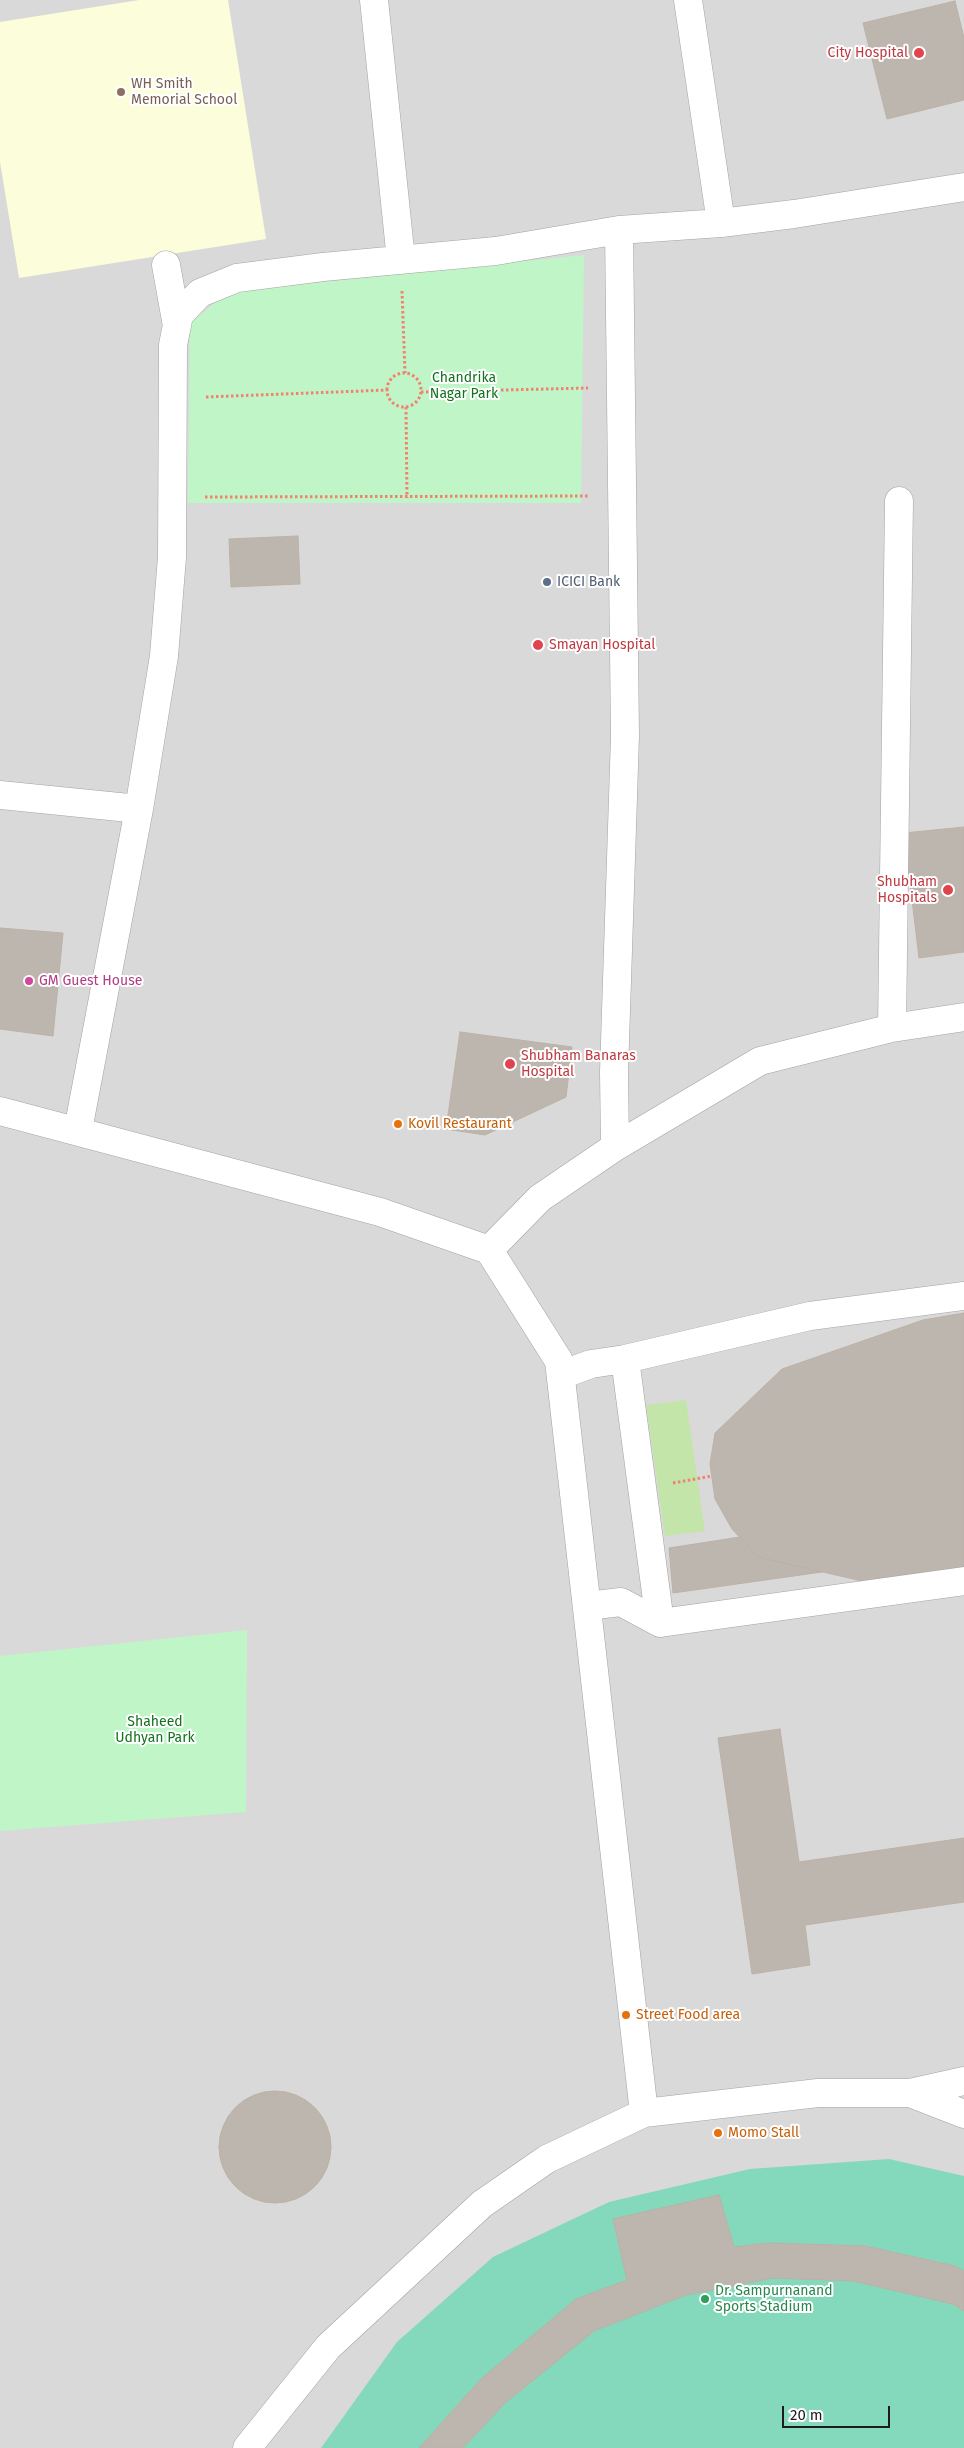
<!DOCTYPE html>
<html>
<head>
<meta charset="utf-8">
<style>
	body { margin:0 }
	#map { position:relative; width:964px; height:2448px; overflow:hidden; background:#edeae2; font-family:"Fira Sans",sans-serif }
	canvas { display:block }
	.scale { position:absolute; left:782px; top:2406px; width:108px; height:22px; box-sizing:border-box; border:2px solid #1c1c1c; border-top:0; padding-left:6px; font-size:15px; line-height:18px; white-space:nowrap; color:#1c1c1c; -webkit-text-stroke:4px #fff; paint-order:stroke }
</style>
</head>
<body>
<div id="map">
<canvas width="964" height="2448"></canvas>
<div class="scale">20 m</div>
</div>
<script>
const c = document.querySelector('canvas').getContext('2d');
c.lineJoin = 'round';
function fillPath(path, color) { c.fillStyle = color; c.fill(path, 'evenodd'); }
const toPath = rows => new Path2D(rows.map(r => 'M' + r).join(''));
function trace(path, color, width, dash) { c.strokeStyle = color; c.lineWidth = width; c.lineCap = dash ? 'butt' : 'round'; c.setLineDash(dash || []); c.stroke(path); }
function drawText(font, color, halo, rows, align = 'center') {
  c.font = font + ' "Fira Sans",sans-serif'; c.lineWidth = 4; c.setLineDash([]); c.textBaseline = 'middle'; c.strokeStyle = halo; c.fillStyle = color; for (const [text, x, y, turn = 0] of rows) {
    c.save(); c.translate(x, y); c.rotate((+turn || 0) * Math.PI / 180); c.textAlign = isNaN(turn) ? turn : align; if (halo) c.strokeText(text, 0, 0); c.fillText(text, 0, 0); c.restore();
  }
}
const residential = toPath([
	[0,0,964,0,964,2448,0,2448]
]);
const education = toPath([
	[139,0,228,0,266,239,19,278,0,162,0,22]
]);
const grass = toPath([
	[686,1400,705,1531,665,1536,646,1405]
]);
const park = toPath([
	[584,255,581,503,188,503,190,323,228,292],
	[247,1630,246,1812,0,1831,0,1656]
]);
const pitch = toPath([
	[889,2159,964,2176,964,2448,321,2448,397,2342,493,2257,609,2202,750,2169]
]);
const building = toPath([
	[955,1,964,38,964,100,887,119,863,23,955,1],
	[298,536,300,584,231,587,229,539,298,536],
	[964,827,964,952,919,958,904,833,964,827],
	[0,928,63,933,53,1036,0,1029,0,928],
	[460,1032,572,1047,566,1097,485,1135,446,1129,460,1032],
	[964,1313,964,1571,875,1584,758,1557,732,1529,715,1499,710,1464,715,1433,782,1369,923,1320,964,1313],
	[740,1537,758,1557,822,1572,673,1593,669,1548,740,1537],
	[780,1729,799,1862,964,1838,964,1902,805,1925,810,1965,752,1974,718,1738,780,1729],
	'219 2147a56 56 0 1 1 112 0a56 56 0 1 1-112 0Z',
	[719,2195,734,2247,767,2243,865,2246,955,2266,964,2271,964,2311,953,2304,853,2281,773,2278,686,2295,594,2331,505,2403,463,2448,419,2448,482,2378,576,2299,627,2280,613,2219,719,2195]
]);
const path = toPath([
	[402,291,405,373],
	'387 390a17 17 0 1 1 34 0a17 17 0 1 1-34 0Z',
	[421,392,588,388],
	[206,397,388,390],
	[406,407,407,498],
	[205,497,589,496],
	[673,1483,712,1476]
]);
const minor = toPath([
	[374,0,401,260],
	[688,0,721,223],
	[166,265,177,326],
	[0,795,139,809],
	[892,1028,899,501],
	[0,1111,380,1212,489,1250,540,1198,615,1147,760,1061,892,1028,964,1017],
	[78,1130,139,809,164,656,172,557,173,345,179,315,200,293,237,278,323,267,496,251,619,230,721,223,794,214,964,187],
	[615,1147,614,1072,625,736,619,230],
	[489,1250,559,1361,644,2113],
	[964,1296,810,1316,625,1359,660,1623,964,1581],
	[561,1375,591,1364,625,1359],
	[587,1606,621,1602,660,1623],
	[910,2093,964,2081],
	[247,2448,328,2347,482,2204,547,2159,644,2113,818,2093,910,2093,964,2114]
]);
const markers = [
	[919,53,6,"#e0444e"],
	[121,92,5,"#8d6e63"],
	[547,582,5,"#5c6f8a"],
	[538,645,6,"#e0444e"],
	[948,890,6,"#e0444e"],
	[29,981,5,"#d1479c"],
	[510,1064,6,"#e0444e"],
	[398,1124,5,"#e8710a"],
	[626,2015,5,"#e8710a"],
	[718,2133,5,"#e8710a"],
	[705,2299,5,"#2e9e5b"]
];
const healthNames = [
	["City Hospital",908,53],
	["Smayan Hospital",549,645,"left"],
	["Shubham",937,882],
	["Hospitals",937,898],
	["Shubham Banaras",521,1056,"left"],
	["Hospital",521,1072,"left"]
];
const educationNames = [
	["WH Smith",131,84],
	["Memorial School",131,100]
];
const parkNames = [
	["Chandrika",464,378],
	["Nagar Park",464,394],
	["Shaheed",155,1722],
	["Udhyan Park",155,1738]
];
const serviceNames = [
	["ICICI Bank",557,582]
];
const hotelNames = [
	["GM Guest House",39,981]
];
const foodNames = [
	["Kovil Restaurant",408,1124],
	["Street Food area",636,2015],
	["Momo Stall",728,2133]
];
const leisureNames = [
	["Dr. Sampurnanand",715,2291],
	["Sports Stadium",715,2307]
];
fillPath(residential, '#dad9d9');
fillPath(education, '#fbfddb');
fillPath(grass, '#c4e5aa');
fillPath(park, '#c0f5c7');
fillPath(pitch, '#84d8bb');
fillPath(building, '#bdb6af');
trace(building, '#bdb1a5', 1);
trace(minor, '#a3a3a3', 29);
trace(path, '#f1826f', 3, [2.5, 2.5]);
trace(minor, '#fff', 28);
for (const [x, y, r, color] of markers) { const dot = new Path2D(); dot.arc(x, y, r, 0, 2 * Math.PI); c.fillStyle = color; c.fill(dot); trace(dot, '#fff', 2); }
drawText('14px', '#be3a42', '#fff', healthNames, 'right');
drawText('14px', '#785e54', '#fff', educationNames, 'left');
drawText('14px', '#12721e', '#fff', parkNames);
drawText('14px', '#4e5e75', '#fff', serviceNames, 'left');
drawText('14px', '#b23c85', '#fff', hotelNames, 'left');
drawText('14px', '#c56008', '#fff', foodNames, 'left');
drawText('14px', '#27864d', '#fff', leisureNames, 'left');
</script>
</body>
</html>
